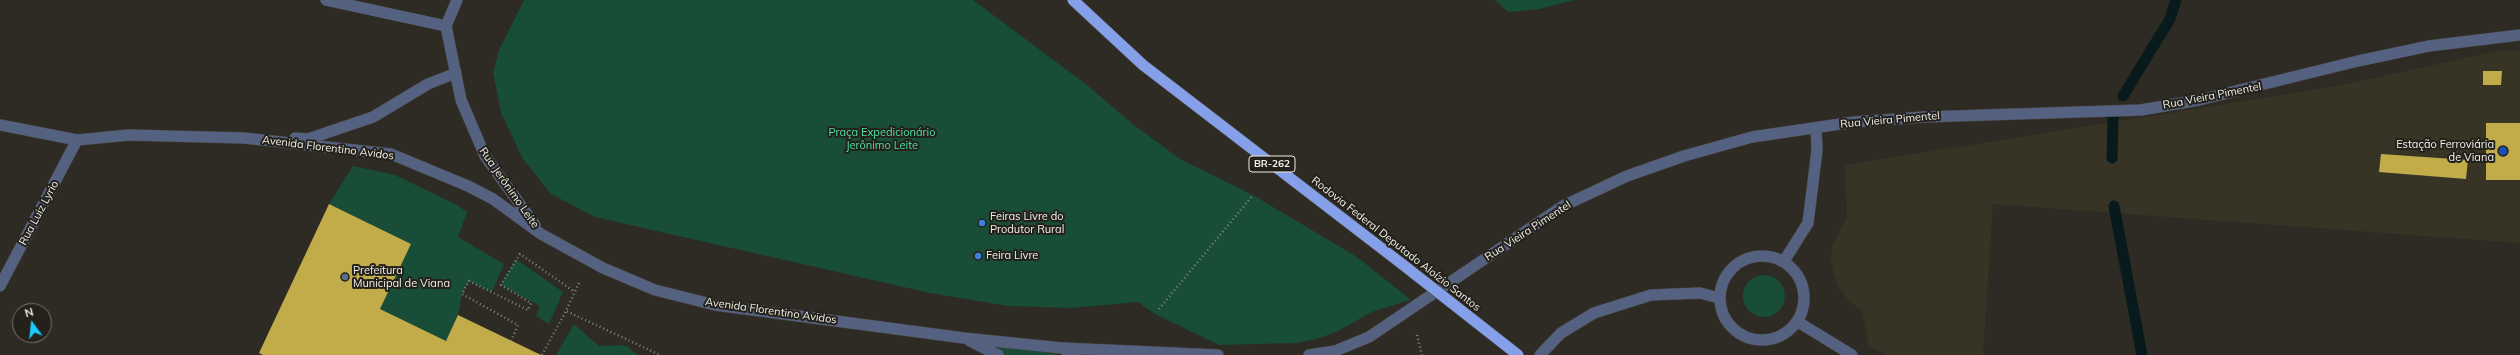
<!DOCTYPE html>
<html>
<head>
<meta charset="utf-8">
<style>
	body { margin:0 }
	#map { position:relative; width:2520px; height:355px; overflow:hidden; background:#2d2b23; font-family:Mulish,sans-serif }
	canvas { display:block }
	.north { position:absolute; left:12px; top:303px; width:40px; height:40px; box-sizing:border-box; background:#23211a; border:1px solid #75736d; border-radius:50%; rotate:345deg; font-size:11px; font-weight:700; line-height:16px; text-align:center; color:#f0efe9 }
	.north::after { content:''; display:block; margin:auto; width:14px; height:18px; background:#1bcafc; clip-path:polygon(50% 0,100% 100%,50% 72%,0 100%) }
</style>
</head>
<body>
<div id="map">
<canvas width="2520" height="355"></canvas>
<div class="north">N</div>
</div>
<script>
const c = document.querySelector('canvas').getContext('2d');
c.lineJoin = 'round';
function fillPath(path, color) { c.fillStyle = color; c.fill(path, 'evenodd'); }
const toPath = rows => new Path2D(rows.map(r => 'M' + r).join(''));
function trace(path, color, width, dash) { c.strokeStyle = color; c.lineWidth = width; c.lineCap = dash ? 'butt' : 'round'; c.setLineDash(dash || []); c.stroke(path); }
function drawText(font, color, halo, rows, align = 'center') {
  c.font = font + ' Mulish,sans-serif'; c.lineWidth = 4; c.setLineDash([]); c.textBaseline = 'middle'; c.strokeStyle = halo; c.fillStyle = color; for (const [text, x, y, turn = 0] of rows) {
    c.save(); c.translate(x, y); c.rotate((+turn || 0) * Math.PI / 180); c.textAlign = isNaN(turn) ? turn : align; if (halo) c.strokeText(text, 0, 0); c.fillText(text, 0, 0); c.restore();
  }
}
const built = toPath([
	[2498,51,2520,51,2520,243,1993,204,1983,355,1885,355,1869,346,1862,311,1849,301,1839,288,1833,272,1831,258,1833,244,1847,218,1845,165,2332,87]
]);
const green = toPath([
	[524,0,973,0,1087,85,1134,125,1180,159,1253,195,1357,257,1411,300,1374,311,1336,332,1317,339,1295,343,1219,345,1155,314,1138,302,1072,308,1008,306,930,293,595,217,551,194,523,159,501,113,493,72,499,50],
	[1495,0,1575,0,1539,9,1508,12],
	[353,166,395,175,457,205,467,212,458,237,504,264,492,292,469,281,462,294,458,315,446,341,380,309,411,244,329,204],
	[516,259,563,292,549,324,536,316,540,306,501,285],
	'1743 296a21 21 0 1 1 42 0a21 21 0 1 1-42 0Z',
	[574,324,599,346,620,345,627,346,637,355,556,355],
	[971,342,1062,348,1056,355,998,355]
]);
const stream = toPath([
	[2123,96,2170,19,2176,0],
	[2112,158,2113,118],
	[2114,206,2142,355]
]);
const building = toPath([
	[2483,71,2502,71,2501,85,2483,85],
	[2486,123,2520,123,2520,180,2486,180],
	[2381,154,2468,160,2466,179,2379,172],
	[329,204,411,244,380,309,446,341,458,315,541,355,263,355,259,353]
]);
const path = toPath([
	[579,283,566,311,660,355],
	[1159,309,1253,195],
	[1417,335,1422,355],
	[511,341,518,325,462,294,469,281,528,310,531,303,501,285,520,254,575,292],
	[542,355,566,311]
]);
const minor = toPath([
	[326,0,446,26],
	[0,286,77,140],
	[1798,322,1852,355]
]);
const tertiary = toPath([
	[457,0,446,26,461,100,485,156,535,225],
	[0,125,77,140,129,135,244,138,391,154,468,186,493,199,541,234,603,268,655,290,715,305,964,338,1062,348,1074,355],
	[295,138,308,139,373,117,428,84,456,73],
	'1720 298a42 42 0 1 1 84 0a42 42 0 1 1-84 0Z',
	[1784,261,1808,223,1817,150,1816,128],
	[970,341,998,355],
	[1063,348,1218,355],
	[1309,355,1335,351,1369,337,1563,206,1627,176,1684,156,1752,137,1854,122,1924,117,2141,110,2199,100,2358,61,2429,46,2520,35],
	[1540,355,1561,333,1594,313,1651,295,1700,293,1719,298]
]);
const trunk = toPath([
	[1073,0,1143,65,1402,264]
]);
const trunkBridge = toPath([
	[1402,264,1518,355]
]);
const markers = [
	[2503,151,5,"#1a4fb4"],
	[982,223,4,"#3f7fe0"],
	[978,256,4,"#3f7fe0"],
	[345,277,4,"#5c6f8a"]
];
const shields = [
	[1272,164,46]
];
const shieldNames = [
	["BR-262",1272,164]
];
const streetNames = [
	["Rua Vieira Pimentel",2212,96,-11],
	["Rua Vieira Pimentel",1890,120,-5],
	["Avenida Florentino Avidos",328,148,7],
	["Rua Jerônimo Leite",509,188,55],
	["Rua Luiz Lyrio",39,213,-62],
	["Rua Vieira Pimentel",1528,231,-33],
	["Rodovia Federal Deputado Aloízio Santos",1396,244,38],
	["Avenida Florentino Avidos",771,311,8]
];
const parkNames = [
	["Praça Expedicionário",882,133],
	["Jerônimo Leite",882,146]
];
const poiNames = [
	["Estação Ferroviária",2494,145,"right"],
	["de Viana",2494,158,"right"],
	["Feiras Livre do",990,217],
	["Produtor Rural",990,230],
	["Feira Livre",986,256],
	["Prefeitura",353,271],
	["Municipal de Viana",353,284]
];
fillPath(built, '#373426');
fillPath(green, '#184d38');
trace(stream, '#081a1b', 11);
fillPath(building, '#c2ac4a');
trace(minor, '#48463f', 12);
trace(tertiary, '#48463f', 12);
trace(trunk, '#48463f', 12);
trace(path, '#85847d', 2.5, [1, 3]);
trace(minor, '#556181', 11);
trace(tertiary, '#556181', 11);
trace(trunk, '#85a0e8', 11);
trace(trunkBridge, '#48463f', 12, []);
trace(trunkBridge, '#85a0e8', 11);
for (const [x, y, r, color] of markers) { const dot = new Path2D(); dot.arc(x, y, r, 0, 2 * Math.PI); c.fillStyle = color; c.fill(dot); trace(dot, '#23211a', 1.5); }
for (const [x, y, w] of shields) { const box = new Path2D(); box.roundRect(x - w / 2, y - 8, w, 16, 3); c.fillStyle = '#23211a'; c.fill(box); trace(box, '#f0efe9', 1); }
drawText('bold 10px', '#f0efe9', null, shieldNames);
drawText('11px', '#f0efe9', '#23211a', streetNames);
drawText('11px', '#4de0a6', '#23211a', parkNames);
drawText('11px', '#f0efe9', '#23211a', poiNames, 'left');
</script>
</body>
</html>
